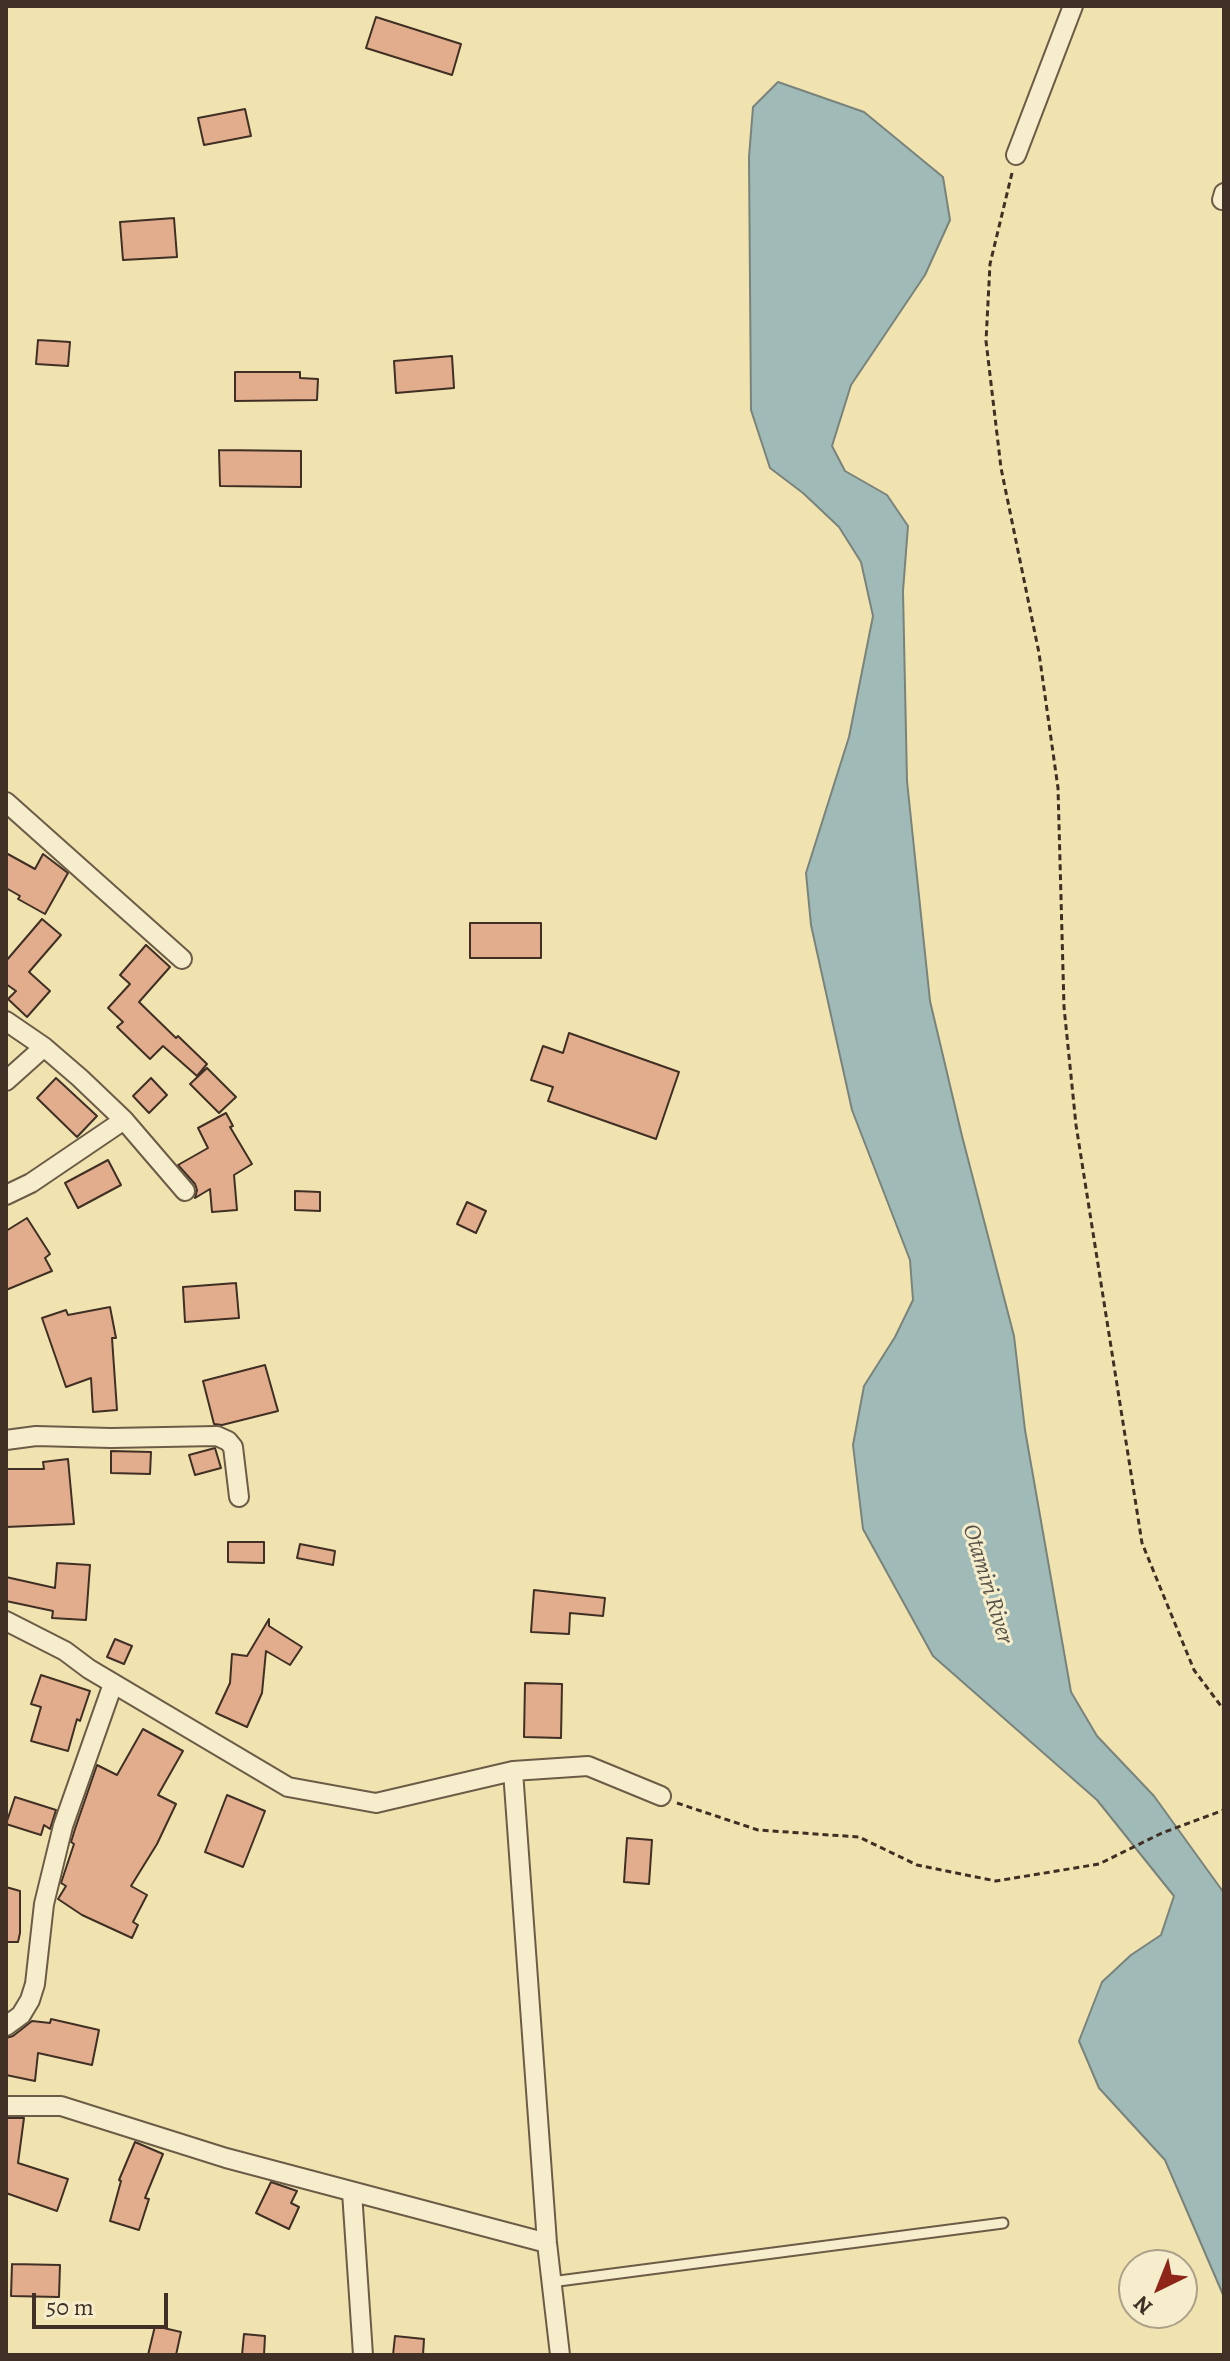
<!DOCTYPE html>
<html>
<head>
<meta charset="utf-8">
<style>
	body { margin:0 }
	#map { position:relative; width:1230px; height:2361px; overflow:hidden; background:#f1e3b0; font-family:Alegreya,serif }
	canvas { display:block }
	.frame { position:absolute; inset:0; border:8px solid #3f2f24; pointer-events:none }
	.north { position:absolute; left:1118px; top:2249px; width:80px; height:80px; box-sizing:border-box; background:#f6edcc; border:2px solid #ada189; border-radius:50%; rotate:223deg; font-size:22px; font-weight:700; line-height:32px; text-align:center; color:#3f2f24 }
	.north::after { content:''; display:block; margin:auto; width:28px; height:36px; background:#8f2418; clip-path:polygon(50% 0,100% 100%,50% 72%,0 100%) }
	.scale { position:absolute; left:32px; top:2293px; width:136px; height:36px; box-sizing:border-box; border:4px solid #3f2f24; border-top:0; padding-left:10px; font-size:24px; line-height:28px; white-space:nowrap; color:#3f2f24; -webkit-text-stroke:6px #f6edcc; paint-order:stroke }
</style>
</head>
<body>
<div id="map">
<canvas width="1230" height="2361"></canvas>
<div class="frame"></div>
<div class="north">N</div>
<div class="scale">50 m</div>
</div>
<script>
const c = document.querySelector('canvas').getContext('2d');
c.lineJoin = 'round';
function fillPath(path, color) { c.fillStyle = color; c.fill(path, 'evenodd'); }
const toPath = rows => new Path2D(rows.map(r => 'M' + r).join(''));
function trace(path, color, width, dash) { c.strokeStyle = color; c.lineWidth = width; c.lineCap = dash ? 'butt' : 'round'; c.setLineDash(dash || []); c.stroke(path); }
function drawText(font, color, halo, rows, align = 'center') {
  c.font = font + ' Alegreya,serif'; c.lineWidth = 6; c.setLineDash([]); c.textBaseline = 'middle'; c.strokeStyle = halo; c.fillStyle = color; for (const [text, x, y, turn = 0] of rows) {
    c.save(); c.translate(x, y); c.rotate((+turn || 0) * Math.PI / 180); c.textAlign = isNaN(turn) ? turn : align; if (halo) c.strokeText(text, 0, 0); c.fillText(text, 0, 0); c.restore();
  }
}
const water = toPath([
	[778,82,864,112,943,177,950,220,925,275,851,385,832,446,845,471,887,495,908,526,903,591,907,781,930,1001,962,1136,1014,1336,1025,1430,1071,1692,1097,1736,1154,1796,1224,1893,1224,2297,1165,2160,1099,2088,1079,2041,1102,1982,1131,1955,1161,1935,1174,1896,1097,1800,933,1656,863,1529,853,1445,864,1386,895,1337,913,1300,910,1260,852,1110,811,925,806,873,849,737,873,616,861,562,839,527,803,493,770,468,751,410,749,157,753,107,778,82]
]);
const building = toPath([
	[376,17,461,44,452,75,366,48,376,17],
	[245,109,251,136,204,145,198,118,245,109],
	[174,218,177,257,123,260,120,222,174,218],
	[38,340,70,342,68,366,36,364,38,340],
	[452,356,454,388,396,393,394,361,452,356],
	[235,372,300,372,300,378,318,379,317,400,235,401,235,372],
	[219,450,301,451,301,487,220,486,219,450],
	[6,853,35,869,43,854,68,873,45,914,18,899,20,896,6,888,6,853],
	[42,919,61,935,29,972,50,991,27,1017,8,999,16,991,6,984,6,961,42,919],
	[470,923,541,923,541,958,470,958,470,923],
	[146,945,170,967,139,1002,176,1038,178,1036,207,1064,197,1076,163,1046,150,1059,117,1027,123,1022,108,1008,130,984,120,975,146,945],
	[569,1033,679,1072,656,1139,548,1101,553,1087,531,1080,543,1046,563,1053,569,1033],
	[207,1068,236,1097,219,1113,190,1084,207,1068],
	[56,1078,97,1116,77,1137,37,1098,56,1078],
	[151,1078,167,1095,149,1113,133,1096,151,1078],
	[226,1113,233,1126,230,1127,252,1164,234,1175,237,1210,212,1212,210,1189,195,1198,197,1190,195,1184,178,1165,208,1148,198,1128,226,1113],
	[108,1160,121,1185,78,1208,65,1183,108,1160],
	[295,1191,320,1192,320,1211,295,1210,295,1191],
	[467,1202,486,1211,476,1233,457,1224,467,1202],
	[27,1218,50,1254,45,1258,52,1271,6,1290,6,1231,27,1218],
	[236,1283,239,1318,185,1322,183,1287,236,1283],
	[110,1307,116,1338,112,1338,117,1410,93,1412,91,1378,66,1387,42,1318,66,1310,68,1315,110,1307],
	[265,1365,278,1411,222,1425,214,1424,203,1381,265,1365],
	[215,1448,221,1468,195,1475,189,1455,215,1448],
	[111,1451,151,1452,150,1474,111,1473,111,1451],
	[68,1459,74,1524,6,1527,6,1469,44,1469,43,1462,68,1459],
	[228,1542,264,1542,264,1563,228,1562,228,1542],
	[300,1544,335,1551,333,1565,297,1558,300,1544],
	[57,1563,90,1565,86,1620,52,1618,53,1611,6,1601,6,1577,55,1588,57,1563],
	[534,1590,605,1598,603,1616,570,1613,569,1634,531,1632,534,1590],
	[269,1619,269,1626,302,1647,290,1665,266,1651,262,1693,247,1727,216,1713,230,1683,232,1654,247,1656,269,1619],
	[115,1639,132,1646,124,1664,107,1657,115,1639],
	[41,1675,90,1691,80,1721,77,1719,68,1751,31,1741,41,1707,31,1704,41,1675],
	[525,1683,562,1684,561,1738,524,1737,525,1683],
	[143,1729,183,1751,158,1795,176,1804,157,1844,131,1886,147,1895,133,1922,138,1925,132,1938,82,1915,58,1899,66,1886,61,1883,74,1844,71,1842,75,1829,97,1765,117,1775,143,1729],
	[227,1795,265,1811,243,1867,205,1852,227,1795],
	[15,1797,56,1810,50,1829,44,1825,41,1835,6,1824,15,1797],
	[627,1838,652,1840,649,1884,624,1882,627,1838],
	[6,1887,20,1891,20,1933,18,1942,6,1942,6,1887],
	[51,2019,99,2030,92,2065,38,2053,35,2081,6,2075,6,2038,13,2036,32,2021,50,2023,51,2019],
	[6,2118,24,2118,18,2163,68,2179,57,2211,6,2193,6,2118],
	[135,2142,163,2154,145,2198,149,2199,139,2230,110,2221,121,2181,119,2180,135,2142],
	[271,2182,297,2191,291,2203,299,2207,289,2229,256,2213,271,2182],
	[12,2264,60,2265,59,2297,11,2296,12,2264],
	[155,2326,181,2332,176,2355,148,2355,155,2326],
	[244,2334,265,2336,264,2355,242,2355,244,2334],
	[395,2336,424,2339,423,2355,393,2355,395,2336]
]);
const path = toPath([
	[1012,173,990,264,986,341,1001,468,1039,653,1058,788,1064,1007,1076,1125,1142,1543,1194,1670,1224,1710],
	[677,1803,758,1830,859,1837,917,1865,996,1881,1099,1864,1162,1833,1224,1810]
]);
const service = toPath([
	[551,2282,1003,2223]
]);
const minor = toPath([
	[1016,155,1073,6],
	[1222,200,1224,193],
	[6,802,182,959],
	[6,1021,44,1047,80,1078,124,1120,185,1191],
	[6,1081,44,1047],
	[6,1195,31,1183,124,1120],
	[6,1440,36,1436,111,1438,217,1436,228,1441,233,1447,239,1497],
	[6,1621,65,1651,89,1669,288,1787,376,1803,513,1771,588,1766,661,1796],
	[513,1771,547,2243,560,2355],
	[6,2026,21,2015,30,2000,35,1984,44,1904,63,1826,113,1684],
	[6,2106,61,2106,226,2158,547,2243],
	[352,2192,363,2355]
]);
const waterNames = [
	["Otamiri River",987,1584,73]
];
fillPath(water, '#a0bbb7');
trace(water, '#79837c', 2);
fillPath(building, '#e2ad8c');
trace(building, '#3f2f24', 2);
trace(service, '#6c5c47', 13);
trace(minor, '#6c5c47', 22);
trace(path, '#3f2f24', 3, [6, 4]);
trace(service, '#f6edcc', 9);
trace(minor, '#f6edcc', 18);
drawText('italic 24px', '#575249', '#f6edcc', waterNames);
</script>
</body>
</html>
